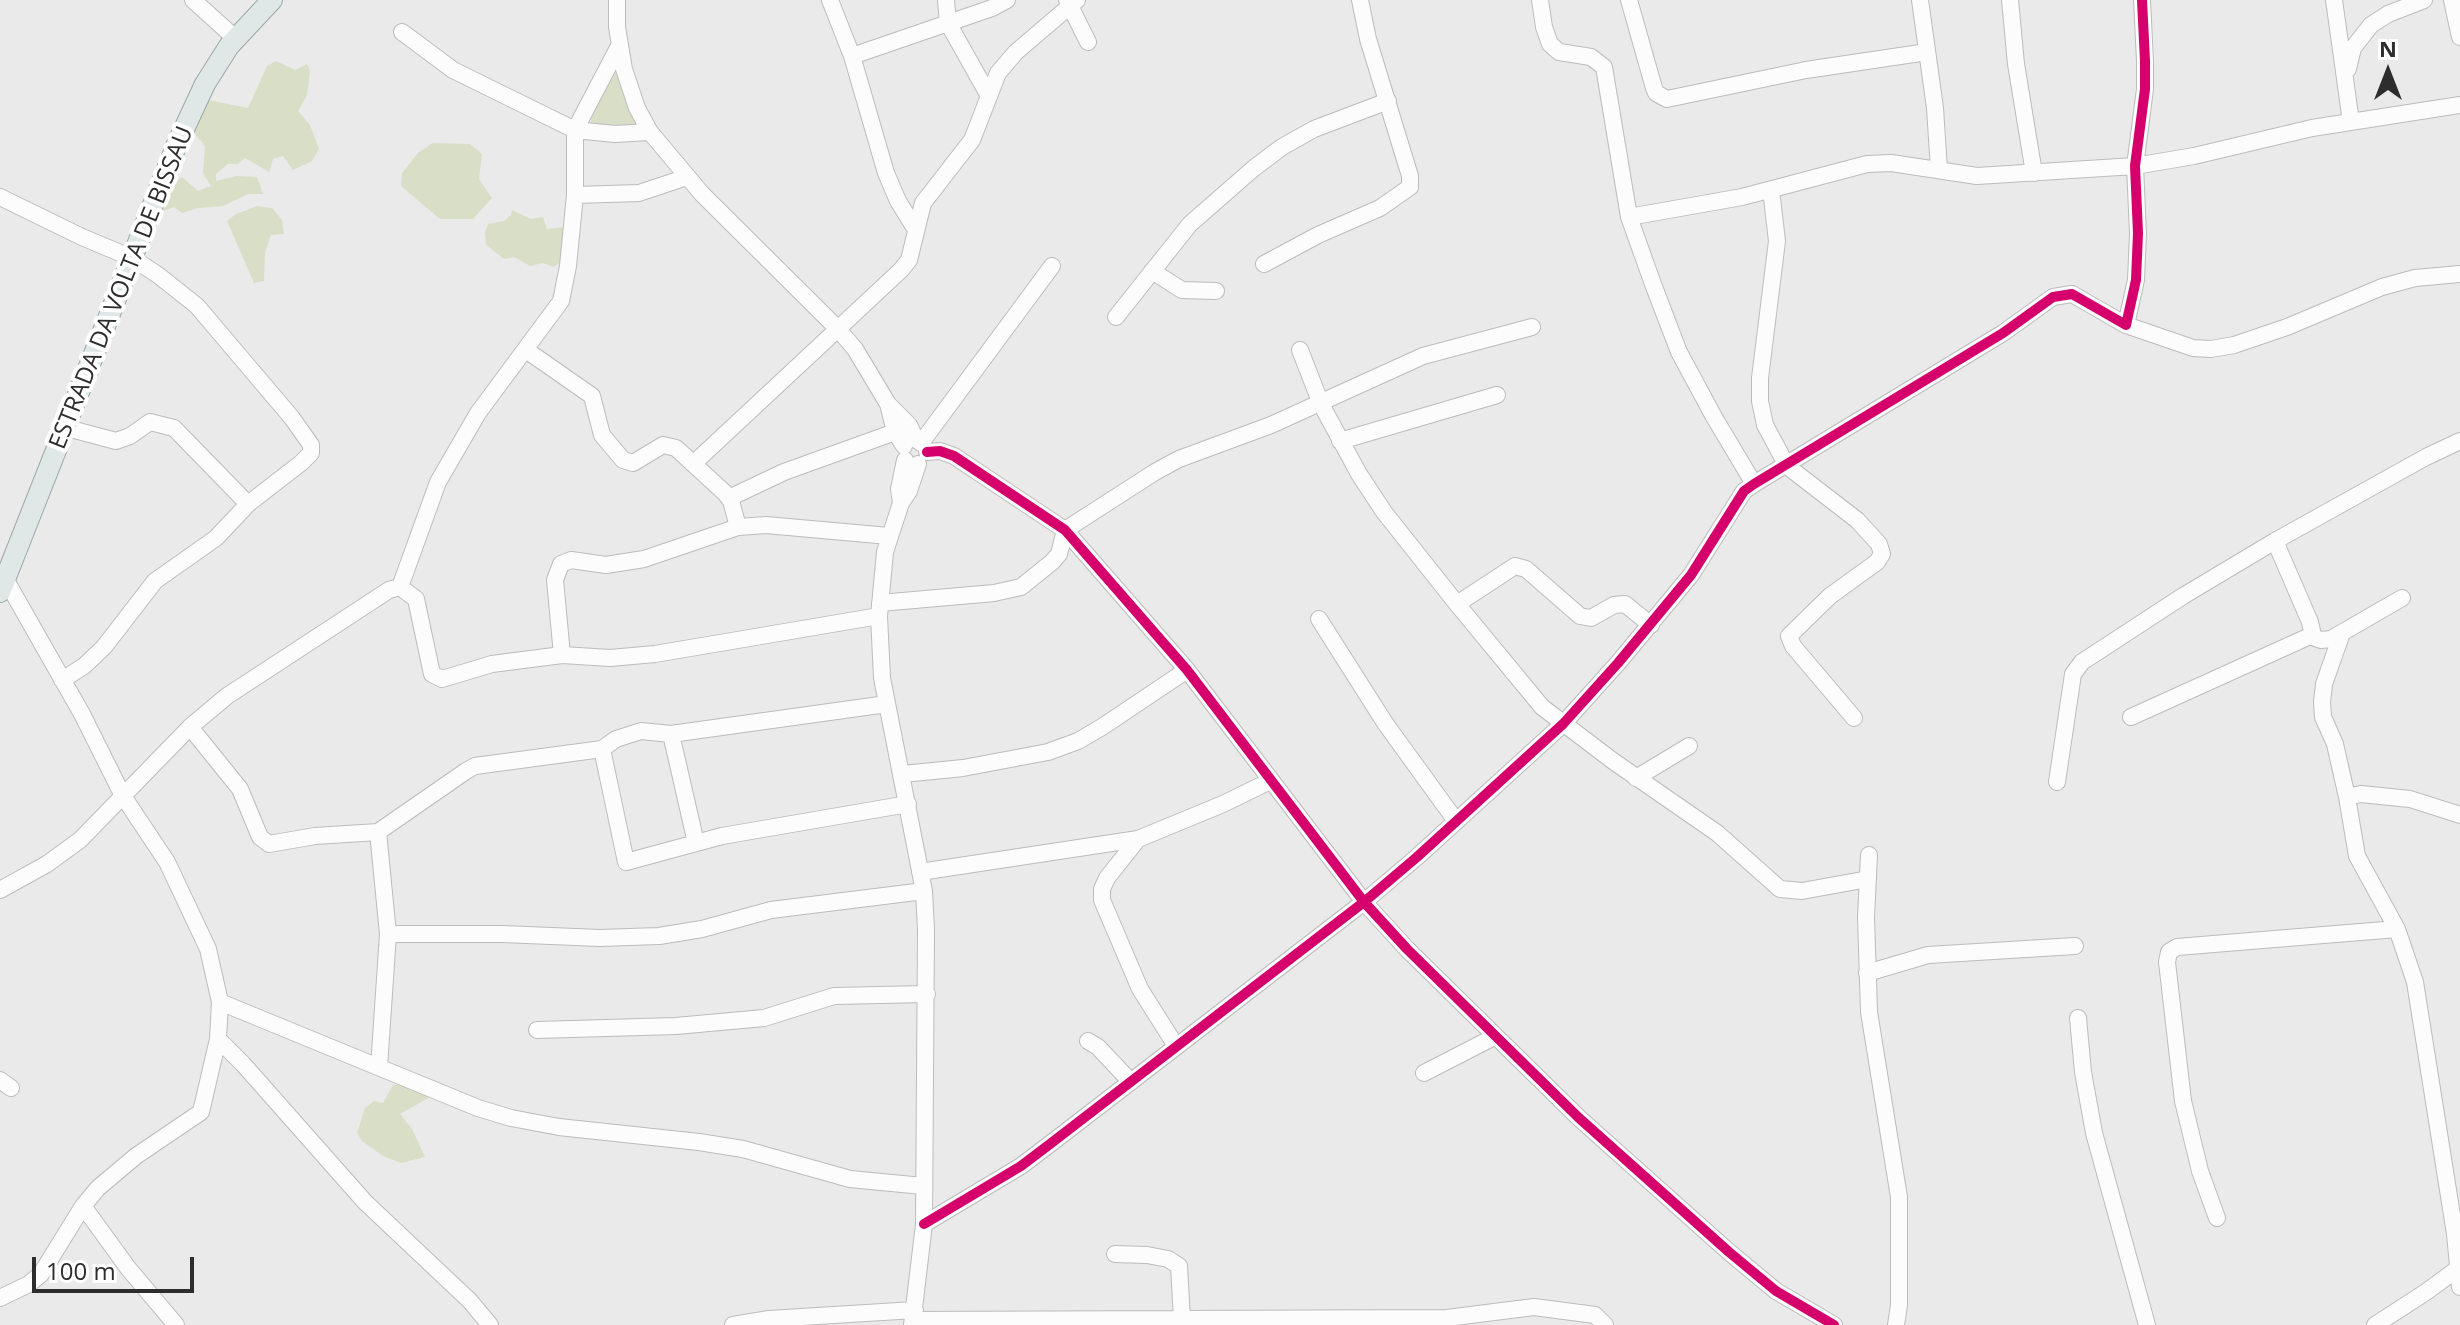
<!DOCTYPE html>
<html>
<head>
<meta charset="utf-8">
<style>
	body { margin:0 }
	#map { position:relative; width:2460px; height:1325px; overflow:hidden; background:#eaeaea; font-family:"Open Sans",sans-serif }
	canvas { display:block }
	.north { position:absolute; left:2348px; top:32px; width:80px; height:80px; -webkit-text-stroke:6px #fff; paint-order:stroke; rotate:0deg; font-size:22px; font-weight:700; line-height:32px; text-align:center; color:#2d2d2d }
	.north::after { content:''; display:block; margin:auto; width:28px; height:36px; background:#2d2d2d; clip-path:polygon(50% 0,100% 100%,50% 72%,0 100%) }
	.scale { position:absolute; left:32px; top:1257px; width:162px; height:36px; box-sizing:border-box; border:4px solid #2d2d2d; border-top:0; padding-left:10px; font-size:24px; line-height:28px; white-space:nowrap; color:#2d2d2d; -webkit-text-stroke:6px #fff; paint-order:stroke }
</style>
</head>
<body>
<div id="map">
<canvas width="2460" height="1325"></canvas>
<div class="north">N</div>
<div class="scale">100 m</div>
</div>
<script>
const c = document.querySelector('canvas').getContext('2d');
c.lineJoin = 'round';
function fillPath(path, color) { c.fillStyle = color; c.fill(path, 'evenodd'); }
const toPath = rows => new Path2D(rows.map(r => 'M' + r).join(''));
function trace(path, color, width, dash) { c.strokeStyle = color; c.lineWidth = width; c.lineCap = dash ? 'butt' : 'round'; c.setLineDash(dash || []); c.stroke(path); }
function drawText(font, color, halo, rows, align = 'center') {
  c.font = font + ' "Open Sans",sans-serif'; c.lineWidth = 8; c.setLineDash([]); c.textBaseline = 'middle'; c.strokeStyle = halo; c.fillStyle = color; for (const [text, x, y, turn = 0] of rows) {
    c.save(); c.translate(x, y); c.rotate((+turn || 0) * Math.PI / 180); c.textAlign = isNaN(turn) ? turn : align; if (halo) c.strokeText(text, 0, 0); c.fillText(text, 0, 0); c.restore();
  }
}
const green = toPath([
	[276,61,295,70,307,64,310,71,307,95,298,111,310,125,319,149,312,161,293,170,283,156,273,159,269,172,245,158,238,164,228,164,216,174,216,181,236,176,257,177,263,194,248,194,223,206,198,208,182,213,174,207,154,215,159,195,182,177,198,191,211,186,203,173,205,146,190,128,203,99,248,108,267,66],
	[611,66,647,128,587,134,603,79],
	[433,143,470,144,482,154,479,179,492,198,473,219,440,219,401,186,402,173,418,153],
	[257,206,272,208,282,220,284,234,271,235,265,253,264,281,254,283,227,221,236,214],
	[512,210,531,219,543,217,547,229,565,227,563,260,554,267,543,263,530,266,514,257,504,259,486,245,485,233,488,224,504,221,511,215],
	[393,1085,418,1085,430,1090,430,1097,400,1114,412,1129,425,1157,401,1163,383,1156,362,1141,357,1133,365,1108,374,1101,383,1103]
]);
const minor = toPath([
	[193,0,235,38],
	[617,0,617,27,624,69,637,108,650,132,702,194,838,329,855,349,888,404,895,432,904,446],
	[830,0,852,56,886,173,898,201,916,230],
	[946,0,948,23,989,96],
	[1067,0,1088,42],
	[1540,0,1544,27,1550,44,1559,52,1591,57,1604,67,1629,217,1653,284,1679,352,1714,417,1754,484],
	[1629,0,1654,88,1656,93,1667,99,1806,70,1927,52],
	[1920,0,1935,108,1939,170],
	[2010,0,2016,64,2034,173],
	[2334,0,2351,122],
	[2452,0,2460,37],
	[402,32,453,70,575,130,615,134,650,132],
	[852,56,992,8,1007,0],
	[2348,69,2353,48,2371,25,2388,14,2424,0],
	[1771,190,1777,241,1760,378,1760,401,1765,425,1787,466,1857,520,1879,544,1882,554,1877,562,1830,596,1789,636,1793,646,1854,718],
	[575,195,639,193,687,177],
	[0,197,82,237,132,258,158,275,197,306,292,418,311,445,311,453,301,463,248,504,216,538,155,581,104,647,84,666,62,680],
	[1629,217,1742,197,1867,164,1891,163,1977,176,2135,166,2194,156,2312,128,2460,105],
	[1264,264,1318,235,1380,208,1410,187,1410,176,1368,39,1360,0],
	[1152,271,1182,290,1216,291],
	[1116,317,1190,224,1254,168,1282,147,1314,129,1388,101],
	[2126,325,2193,348,2211,349,2234,345,2287,327,2382,287,2415,278,2460,274],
	[526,350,592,396,602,435,623,460,633,463,663,445,676,448,725,493,731,501,738,527],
	[1300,350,1321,404,1359,474,1384,512,1457,604,1542,707,1613,761,1717,833,1780,889,1802,891,1868,879],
	[888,404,909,425,916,440],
	[67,428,116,441,130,436,150,422,174,428,248,504],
	[1340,441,1497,395],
	[921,443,1052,266],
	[927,452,940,451,954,456,1065,530,1187,670,1364,902,1407,949,1579,1118,1729,1252,1776,1291,1834,1325],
	[693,464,901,270,909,260,923,203,972,140,998,73,1016,52,1077,0],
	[729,498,784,472,895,432],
	[901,503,899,489,905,460],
	[3,575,82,714,123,796,167,862,208,949,220,1002,478,1108,511,1118,559,1127,699,1142,743,1149,850,1179,923,1186],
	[400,587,438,482,478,413,561,301,568,266,575,195,575,130,619,46],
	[400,587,416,599,432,674,442,679,492,664,562,655,610,658,655,654,879,616],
	[880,603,994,593,1021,587,1052,562,1059,554,1065,530,1155,472,1179,459,1271,425,1423,356,1532,327],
	[1457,604,1515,566,1526,569,1580,616,1591,618,1614,605,1625,604,1651,625],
	[1319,619,1385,723,1456,821],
	[2342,633,2324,684,2322,702,2323,717,2335,744,2347,797],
	[2310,636,2321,640,2331,639,2402,598],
	[562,655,555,580,561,564,571,560,606,565,644,559,738,527,766,525,889,536],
	[2131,717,2310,636,2312,631,2310,622,2275,541],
	[190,727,240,789,260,837,269,844,315,836,378,832],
	[602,749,616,739,641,731,671,734],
	[903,774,963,768,1048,752,1078,741,1102,727,1187,670],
	[1636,778,1689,746],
	[2057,782,2073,674,2082,662,2183,596,2275,541,2426,457,2460,441],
	[2460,815,2410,799,2361,794,2347,797,2357,856,2397,929,2415,982,2455,1234,2460,1287],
	[1138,839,1107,878,1102,889,1102,900,1140,989,1176,1046],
	[696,843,671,734,887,704],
	[1869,855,1866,917,1869,1012,1899,1197,1899,1305,1896,1325],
	[920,872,1138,839,1223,804,1270,781],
	[0,890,47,864,80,840,190,727,227,696,389,590,400,587],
	[388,934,502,934,600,938,659,936,702,929,771,910,924,891],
	[1867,973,1928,955,2075,946],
	[220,1002,218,1039,243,1064,365,1202,470,1301,490,1325],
	[2078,1018,2083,1072,2094,1133,2147,1325],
	[537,1030,676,1026,764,1018,834,996,927,994],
	[1088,1041,1098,1047,1131,1082],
	[379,1067,388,934,378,832,466,771,475,766,602,749,626,862,722,836,908,804],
	[1424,1073,1494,1037],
	[0,1080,11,1088],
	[83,1206,128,1268,176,1325],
	[2217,1218,2200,1171,2183,1101,2167,962,2169,952,2177,947,2397,929],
	[924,1224,1021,1166,1050,1144,1364,902,1417,857,1563,724,1618,663,1691,575,1744,491,1754,484,2003,333,2053,297,2072,294,2126,325,2136,280,2138,233,2135,166,2145,89,2145,61,2142,0],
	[1115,1254,1147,1255,1168,1259,1179,1266,1182,1319],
	[0,1298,29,1284,41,1274,83,1206,98,1188,136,1156,201,1112,218,1039],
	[913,1320,1447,1318,1534,1307,1595,1315,1605,1325],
	[733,1325,769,1319,915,1310],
	[912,1325,924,1224,926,930,924,891,882,678,879,616,885,552,901,503,909,491,918,464],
	[2375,1325,2426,1292,2460,1267]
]);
const major = toPath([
	[0,592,177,144,205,84,229,46,272,0]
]);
const cycleway = toPath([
	[927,452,940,451,954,456,1065,530,1187,670,1364,902,1407,949,1579,1118,1729,1252,1776,1291,1834,1325],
	[924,1224,1021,1166,1050,1144,1364,902,1417,857,1563,724,1618,663,1691,575,1744,491,1754,484,2003,333,2053,297,2072,294,2126,325,2136,280,2138,233,2135,166,2145,89,2145,61,2142,0]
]);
const streetNames = [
	["ESTRADA DA VOLTA DE BISSAU",122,288,-68]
];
fillPath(green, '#d9dec7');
trace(minor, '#bcbcbc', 18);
trace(major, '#9aa7a7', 22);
trace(minor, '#fcfcfc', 16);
trace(major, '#dfe7e7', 20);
trace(cycleway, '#d6006c', 10);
drawText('24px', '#2d2d2d', '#fff', streetNames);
</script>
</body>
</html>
